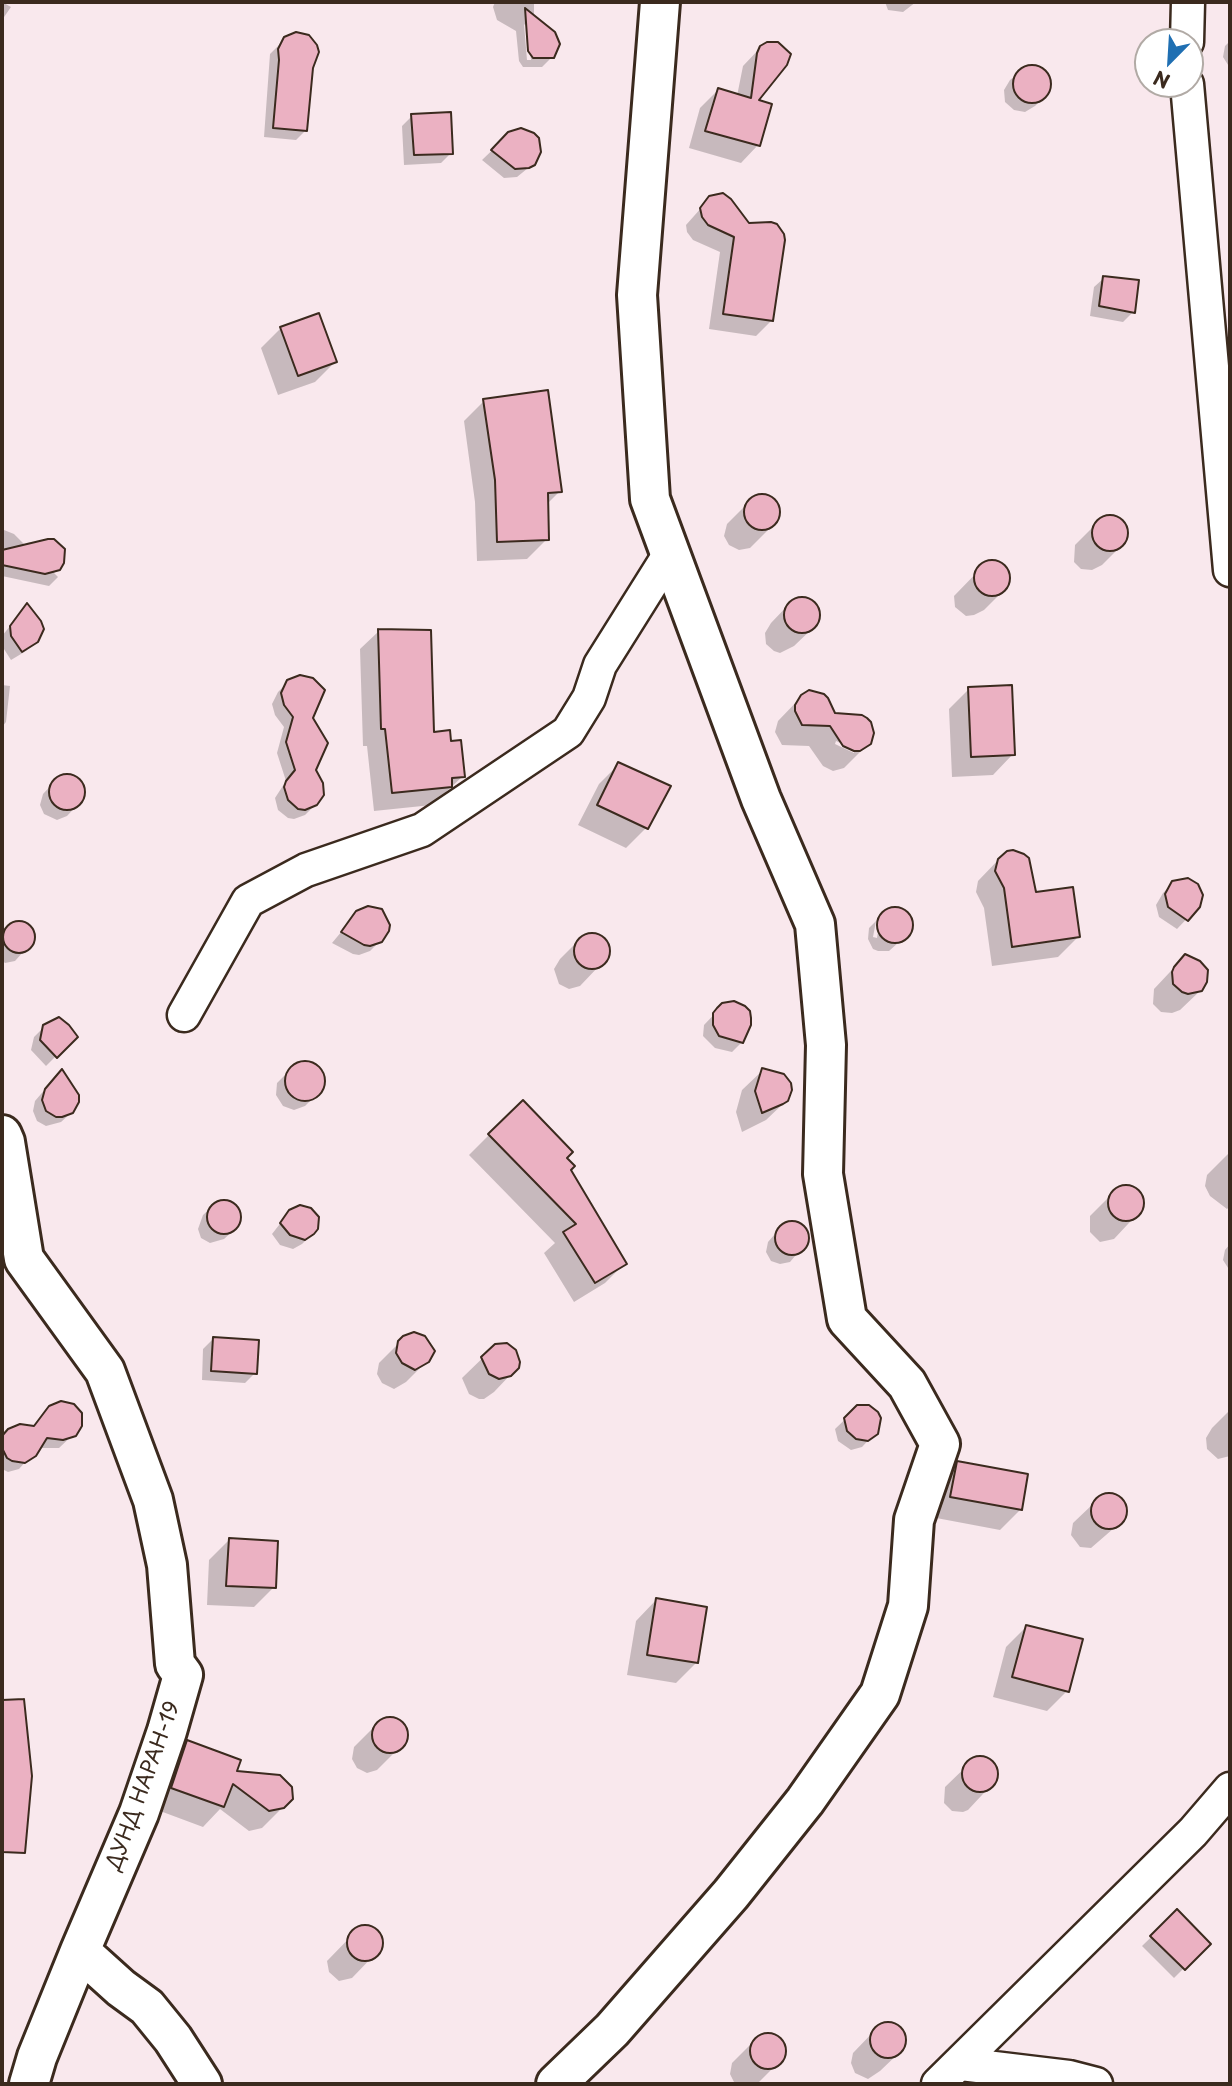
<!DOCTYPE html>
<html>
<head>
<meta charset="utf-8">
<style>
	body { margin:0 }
	#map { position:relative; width:1232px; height:2086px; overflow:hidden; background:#f9e8ed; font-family:"Playpen Sans",sans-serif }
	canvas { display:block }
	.frame { position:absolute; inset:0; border:4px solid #3b2a1e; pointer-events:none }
	.north { position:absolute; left:1134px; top:28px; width:70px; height:70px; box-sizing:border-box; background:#fff; border:2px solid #b1aaa5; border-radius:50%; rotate:204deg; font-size:19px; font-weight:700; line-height:28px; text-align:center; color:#3b2a1e }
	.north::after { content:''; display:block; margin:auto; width:24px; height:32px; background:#1f6fb2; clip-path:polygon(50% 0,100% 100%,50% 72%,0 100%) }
</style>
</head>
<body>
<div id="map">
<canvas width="1232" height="2086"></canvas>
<div class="frame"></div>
<div class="north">N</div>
</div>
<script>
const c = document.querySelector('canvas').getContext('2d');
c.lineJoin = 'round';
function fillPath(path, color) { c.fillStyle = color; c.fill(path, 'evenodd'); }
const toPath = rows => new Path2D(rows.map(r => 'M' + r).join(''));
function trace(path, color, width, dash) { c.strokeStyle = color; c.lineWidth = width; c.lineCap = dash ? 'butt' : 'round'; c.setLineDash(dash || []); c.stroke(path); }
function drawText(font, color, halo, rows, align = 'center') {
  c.font = font + ' "Playpen Sans",sans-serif'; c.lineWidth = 6; c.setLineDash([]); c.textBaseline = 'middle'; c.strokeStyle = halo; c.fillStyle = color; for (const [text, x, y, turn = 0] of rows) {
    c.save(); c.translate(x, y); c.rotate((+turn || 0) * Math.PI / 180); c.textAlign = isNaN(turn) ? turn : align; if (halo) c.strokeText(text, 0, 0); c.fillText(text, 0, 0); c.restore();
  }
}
const shadow = toPath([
	[2,2,11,7,2,20],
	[495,2,534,2,534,18,552,57,542,67,523,67,519,61,516,31,497,20,493,7],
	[524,24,528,28,531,60,527,60],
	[885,2,916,2,903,12,888,10],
	[1230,41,1230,68,1223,57,1225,46],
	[281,43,311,67,306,130,296,140,264,137,270,54],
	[761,47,756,101,758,145,741,163,689,148,700,108,718,90,737,96,743,66],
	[1026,67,1037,67,1047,74,1050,84,1046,95,1035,106,1025,112,1014,110,1005,102,1004,90,1010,80],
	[412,116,451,153,441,163,404,165,402,126],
	[509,134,533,164,517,177,504,178,482,160],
	[723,195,771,321,756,336,709,329,720,252,693,240,687,232,686,225,710,198],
	[1104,278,1133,312,1123,322,1090,316,1094,287],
	[281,328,335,362,315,382,278,395,261,348],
	[484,401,560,491,546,505,547,539,527,559,477,561,475,502,464,421],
	[762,495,776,502,779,512,771,527,750,548,739,550,729,545,724,536,727,524,751,500],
	[1109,516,1123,523,1126,533,1123,544,1102,565,1092,570,1081,569,1074,562,1075,545,1095,525],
	[4,530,14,534,26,546,58,569,54,573,58,577,49,586,2,576,2,532],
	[996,562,1007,573,1005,589,984,610,974,615,966,616,955,607,954,596,986,563],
	[807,599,815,605,819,616,815,626,794,646,780,653,774,651,766,644,765,633,771,623,791,602],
	[27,605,36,641,26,651,11,660,2,646,2,636],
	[379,631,432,734,449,743,463,776,432,805,374,811,367,746,363,746,360,649],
	[288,682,311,719,316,804,305,815,294,819,288,818,278,810,275,798,286,781,277,753,284,727,275,715,272,704,278,692],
	[2,685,10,686,6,722,2,727],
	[969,689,1013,754,993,775,952,777,949,709],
	[802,696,834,714,865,747,844,768,833,771,823,766,809,746,782,745,775,732,778,721],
	[836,741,854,749,854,753,835,744],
	[619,764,646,828,626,848,578,825,599,784],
	[68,776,78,780,84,790,81,801,67,816,57,820,44,814,40,805,43,794,57,779],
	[1002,856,1035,894,1078,937,1058,957,992,966,984,908,976,892,978,881],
	[1173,883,1198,907,1177,929,1159,917,1156,905,1163,893],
	[899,909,910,919,908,934,889,951,878,951,873,949,868,939,869,928,876,921,873,937,877,938,880,917,888,910],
	[357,913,381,940,370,951,359,955,353,954,332,943],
	[15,923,25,923,31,929,34,940,15,961,5,963,2,960,2,935],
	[597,935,605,941,608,951,600,965,580,986,569,989,559,984,554,969,560,959,581,938],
	[1185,956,1201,990,1180,1010,1172,1013,1161,1012,1153,1004,1154,989],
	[723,1005,742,1042,732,1052,715,1048,703,1036,704,1025],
	[44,1027,75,1037,46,1066,31,1050,34,1037],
	[303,1063,315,1066,323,1077,320,1091,305,1106,294,1110,283,1106,276,1095,277,1083,292,1068],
	[763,1070,787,1100,766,1120,742,1132,736,1112,742,1090],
	[52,1081,72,1112,61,1122,46,1126,37,1121,33,1111,35,1101],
	[489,1135,565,1159,568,1170,625,1263,605,1283,574,1302,544,1253,555,1243,469,1155],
	[1230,1152,1230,1206,1227,1209,1210,1196,1205,1186,1207,1175],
	[1126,1185,1136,1190,1142,1199,1142,1209,1114,1239,1100,1242,1090,1232,1090,1216,1111,1195],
	[224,1201,233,1204,241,1217,235,1229,224,1239,210,1243,201,1238,198,1229,203,1215,214,1205],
	[290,1211,313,1233,302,1244,293,1249,280,1245,272,1234],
	[792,1223,804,1230,807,1242,790,1262,780,1264,771,1261,766,1252,768,1242,781,1227],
	[1230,1244,1230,1271,1223,1260,1225,1250],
	[213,1339,255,1373,245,1383,202,1380,203,1349],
	[400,1342,427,1361,406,1382,394,1389,382,1383,377,1374,379,1363],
	[496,1345,514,1371,494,1392,484,1399,479,1399,469,1394,462,1378],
	[50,1407,78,1430,59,1448,38,1448,19,1469,8,1472,2,1469,2,1438,14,1427,32,1427],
	[858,1407,880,1418,879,1429,862,1447,851,1450,838,1441,835,1429],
	[1230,1410,1230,1456,1218,1459,1207,1449,1206,1438,1212,1428],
	[958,1463,1026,1475,1020,1510,1000,1530,931,1517,938,1483],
	[1108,1494,1118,1497,1125,1506,1121,1522,1091,1548,1080,1547,1071,1535,1073,1523,1094,1503,1103,1495],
	[229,1540,274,1587,254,1607,207,1605,209,1560],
	[656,1600,696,1663,676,1683,627,1675,636,1621],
	[1026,1627,1067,1691,1047,1711,993,1697,1006,1647],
	[389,1718,403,1725,407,1735,406,1741,377,1770,367,1773,357,1768,352,1759,354,1747,379,1722],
	[187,1742,235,1773,291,1799,262,1828,249,1831,220,1809,203,1827,152,1808,167,1762],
	[985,1758,996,1769,996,1780,968,1810,963,1812,952,1811,944,1803,945,1787,974,1759],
	[1177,1912,1208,1944,1174,1978,1142,1946],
	[373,1927,381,1938,380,1949,352,1978,339,1981,329,1972,327,1961,359,1928],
	[888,2024,902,2030,905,2041,901,2051,880,2071,868,2079,855,2073,851,2063,853,2053,878,2027],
	[767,2034,781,2041,784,2051,780,2061,757,2084,735,2084,730,2074,732,2063,757,2038]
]);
const building = toPath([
	[525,8,555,32,560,44,554,58,533,58,528,51,525,8],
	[296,32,309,35,317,45,319,52,313,68,307,131,273,128,279,60,278,49,284,37,296,32],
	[767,42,778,42,791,54,787,65,759,100,772,104,760,146,705,131,718,88,751,98,757,53,760,46,767,42],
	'1013 84a19 19 0 1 1 38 0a19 19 0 1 1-38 0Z',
	[451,112,453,154,414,155,411,114,451,112],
	[521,128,534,133,539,138,541,152,535,165,529,168,515,169,491,150,508,132,521,128],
	[723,193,731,199,749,223,771,222,777,224,784,234,785,240,773,321,723,314,734,237,708,225,702,217,700,208,709,196,723,193],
	[1103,276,1139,280,1135,313,1099,306,1103,276],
	[319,313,337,362,298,376,280,327,319,313],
	[548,390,562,492,548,493,549,540,497,542,495,480,483,399,548,390],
	'744 512a18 18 0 1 1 36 0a18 18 0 1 1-36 0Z',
	'1092 533a18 18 0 1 1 36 0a18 18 0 1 1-36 0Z',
	[48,539,54,539,65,549,64,563,60,570,45,574,2,565,2,550,48,539],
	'974 578a18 18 0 1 1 36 0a18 18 0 1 1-36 0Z',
	'784 615a18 18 0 1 1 36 0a18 18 0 1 1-36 0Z',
	[27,603,41,621,44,629,38,642,22,652,11,636,10,626,27,603],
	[378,629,431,630,434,732,450,730,451,741,461,740,465,777,452,778,452,787,392,793,385,729,381,729,378,629],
	[300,675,313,678,325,690,313,718,328,743,316,770,323,783,324,795,317,805,305,810,298,809,288,800,284,787,286,781,295,770,286,742,293,717,284,705,281,693,287,680,300,675],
	[1012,685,1015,755,971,757,968,687,1012,685],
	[809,690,824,694,828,698,835,713,862,715,867,718,871,722,874,733,871,744,860,751,854,751,843,746,830,726,802,725,795,711,795,705,801,695,809,690],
	[618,762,671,786,648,829,597,805,618,762],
	'49 792a18 18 0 1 1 36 0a18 18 0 1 1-36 0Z',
	[1013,850,1024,854,1029,858,1036,892,1073,887,1080,937,1012,947,1004,888,995,871,998,859,1007,851,1013,850],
	[1188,878,1198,884,1203,895,1200,907,1188,921,1168,907,1165,894,1172,881,1188,878],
	[368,906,382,909,390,925,389,931,382,942,370,946,364,945,341,932,356,911,368,906],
	'877 925a18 18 0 1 1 36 0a18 18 0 1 1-36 0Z',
	'3 937a16 16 0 1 1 32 0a16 16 0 1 1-32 0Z',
	'574 951a18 18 0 1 1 36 0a18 18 0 1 1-36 0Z',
	[1185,954,1200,961,1208,970,1207,982,1202,991,1188,994,1182,992,1173,984,1172,972,1174,967,1185,954],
	[734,1001,745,1006,750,1011,751,1018,751,1025,743,1043,719,1036,713,1025,713,1013,717,1008,722,1003,734,1001],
	[59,1017,69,1025,78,1037,57,1058,40,1040,43,1025,59,1017],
	'285 1081a20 20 0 1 1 40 0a20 20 0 1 1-40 0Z',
	[762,1068,784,1074,791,1083,792,1090,788,1101,783,1104,762,1113,755,1091,762,1068],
	[62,1069,79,1095,79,1102,73,1113,62,1117,56,1117,46,1111,42,1100,45,1089,62,1069],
	[523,1100,573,1152,567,1158,575,1166,571,1170,627,1264,595,1283,563,1232,576,1224,488,1134,523,1100],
	'1108 1203a18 18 0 1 1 36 0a18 18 0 1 1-36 0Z',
	'207 1217a17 17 0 1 1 34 0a17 17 0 1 1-34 0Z',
	[300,1205,311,1208,319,1217,318,1229,314,1234,305,1240,290,1235,280,1223,289,1210,300,1205],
	'775 1238a17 17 0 1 1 34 0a17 17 0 1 1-34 0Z',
	[414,1332,425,1336,435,1351,429,1362,415,1370,402,1363,396,1353,398,1341,403,1336,414,1332],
	[213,1337,259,1340,257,1374,211,1371,213,1337],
	[507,1343,516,1350,520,1362,519,1368,511,1376,499,1379,489,1374,481,1357,495,1344,507,1343],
	[61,1401,74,1404,82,1413,82,1426,76,1436,63,1440,47,1438,36,1456,25,1463,12,1461,7,1458,2,1448,2,1436,8,1429,20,1424,34,1426,49,1406,61,1401],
	[857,1405,869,1405,878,1412,881,1418,878,1434,868,1441,856,1439,847,1431,844,1418,857,1405],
	[957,1461,1028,1474,1022,1510,950,1497,957,1461],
	'1091 1511a18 18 0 1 1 36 0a18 18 0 1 1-36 0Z',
	[229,1538,278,1541,276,1588,226,1586,229,1538],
	[656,1598,707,1607,698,1663,647,1655,656,1598],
	[1026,1625,1083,1639,1069,1692,1012,1677,1026,1625],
	[24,1699,32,1776,25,1853,2,1852,2,1700,24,1699],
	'372 1735a18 18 0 1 1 36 0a18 18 0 1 1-36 0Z',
	[187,1740,241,1760,237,1771,280,1775,292,1787,293,1799,284,1808,269,1811,233,1784,224,1807,171,1788,187,1740],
	'962 1774a18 18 0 1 1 36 0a18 18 0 1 1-36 0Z',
	[1177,1909,1211,1944,1185,1970,1150,1936,1177,1909],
	'347 1943a18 18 0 1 1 36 0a18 18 0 1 1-36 0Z',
	'870 2040a18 18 0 1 1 36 0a18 18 0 1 1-36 0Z',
	'750 2051a18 18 0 1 1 36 0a18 18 0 1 1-36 0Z'
]);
const minor = toPath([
	[1187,42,1188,2],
	[1187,84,1230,570],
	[184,1015,248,901,306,870,422,830,568,732,589,698,600,665,669,555],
	[961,2064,1069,2077,1096,2084],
	[938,2084,1193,1832,1230,1789]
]);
const tertiary = toPath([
	[2,1135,5,1142,24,1259,105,1371,153,1500,167,1565,175,1664,183,1675,167,1731,139,1813,80,1951,37,2057,29,2084],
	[80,1951,121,1988,147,2007,173,2039,202,2084],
	[556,2084,612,2030,731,1894,805,1801,880,1694,908,1606,914,1520,940,1444,907,1384,847,1319,823,1174,826,1045,815,924,761,799,650,499,637,295,660,2]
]);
const streetNames = [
	["ДУНД НАРАН-19",144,1786,-70]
];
fillPath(shadow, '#0003');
fillPath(building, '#ebb1c2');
trace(building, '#3b2a1e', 2);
trace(minor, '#3b2a1e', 37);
trace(tertiary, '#3b2a1e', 44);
trace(minor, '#fff', 32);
trace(tertiary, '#fff', 38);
drawText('21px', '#3b2a1e', '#fff', streetNames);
</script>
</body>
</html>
